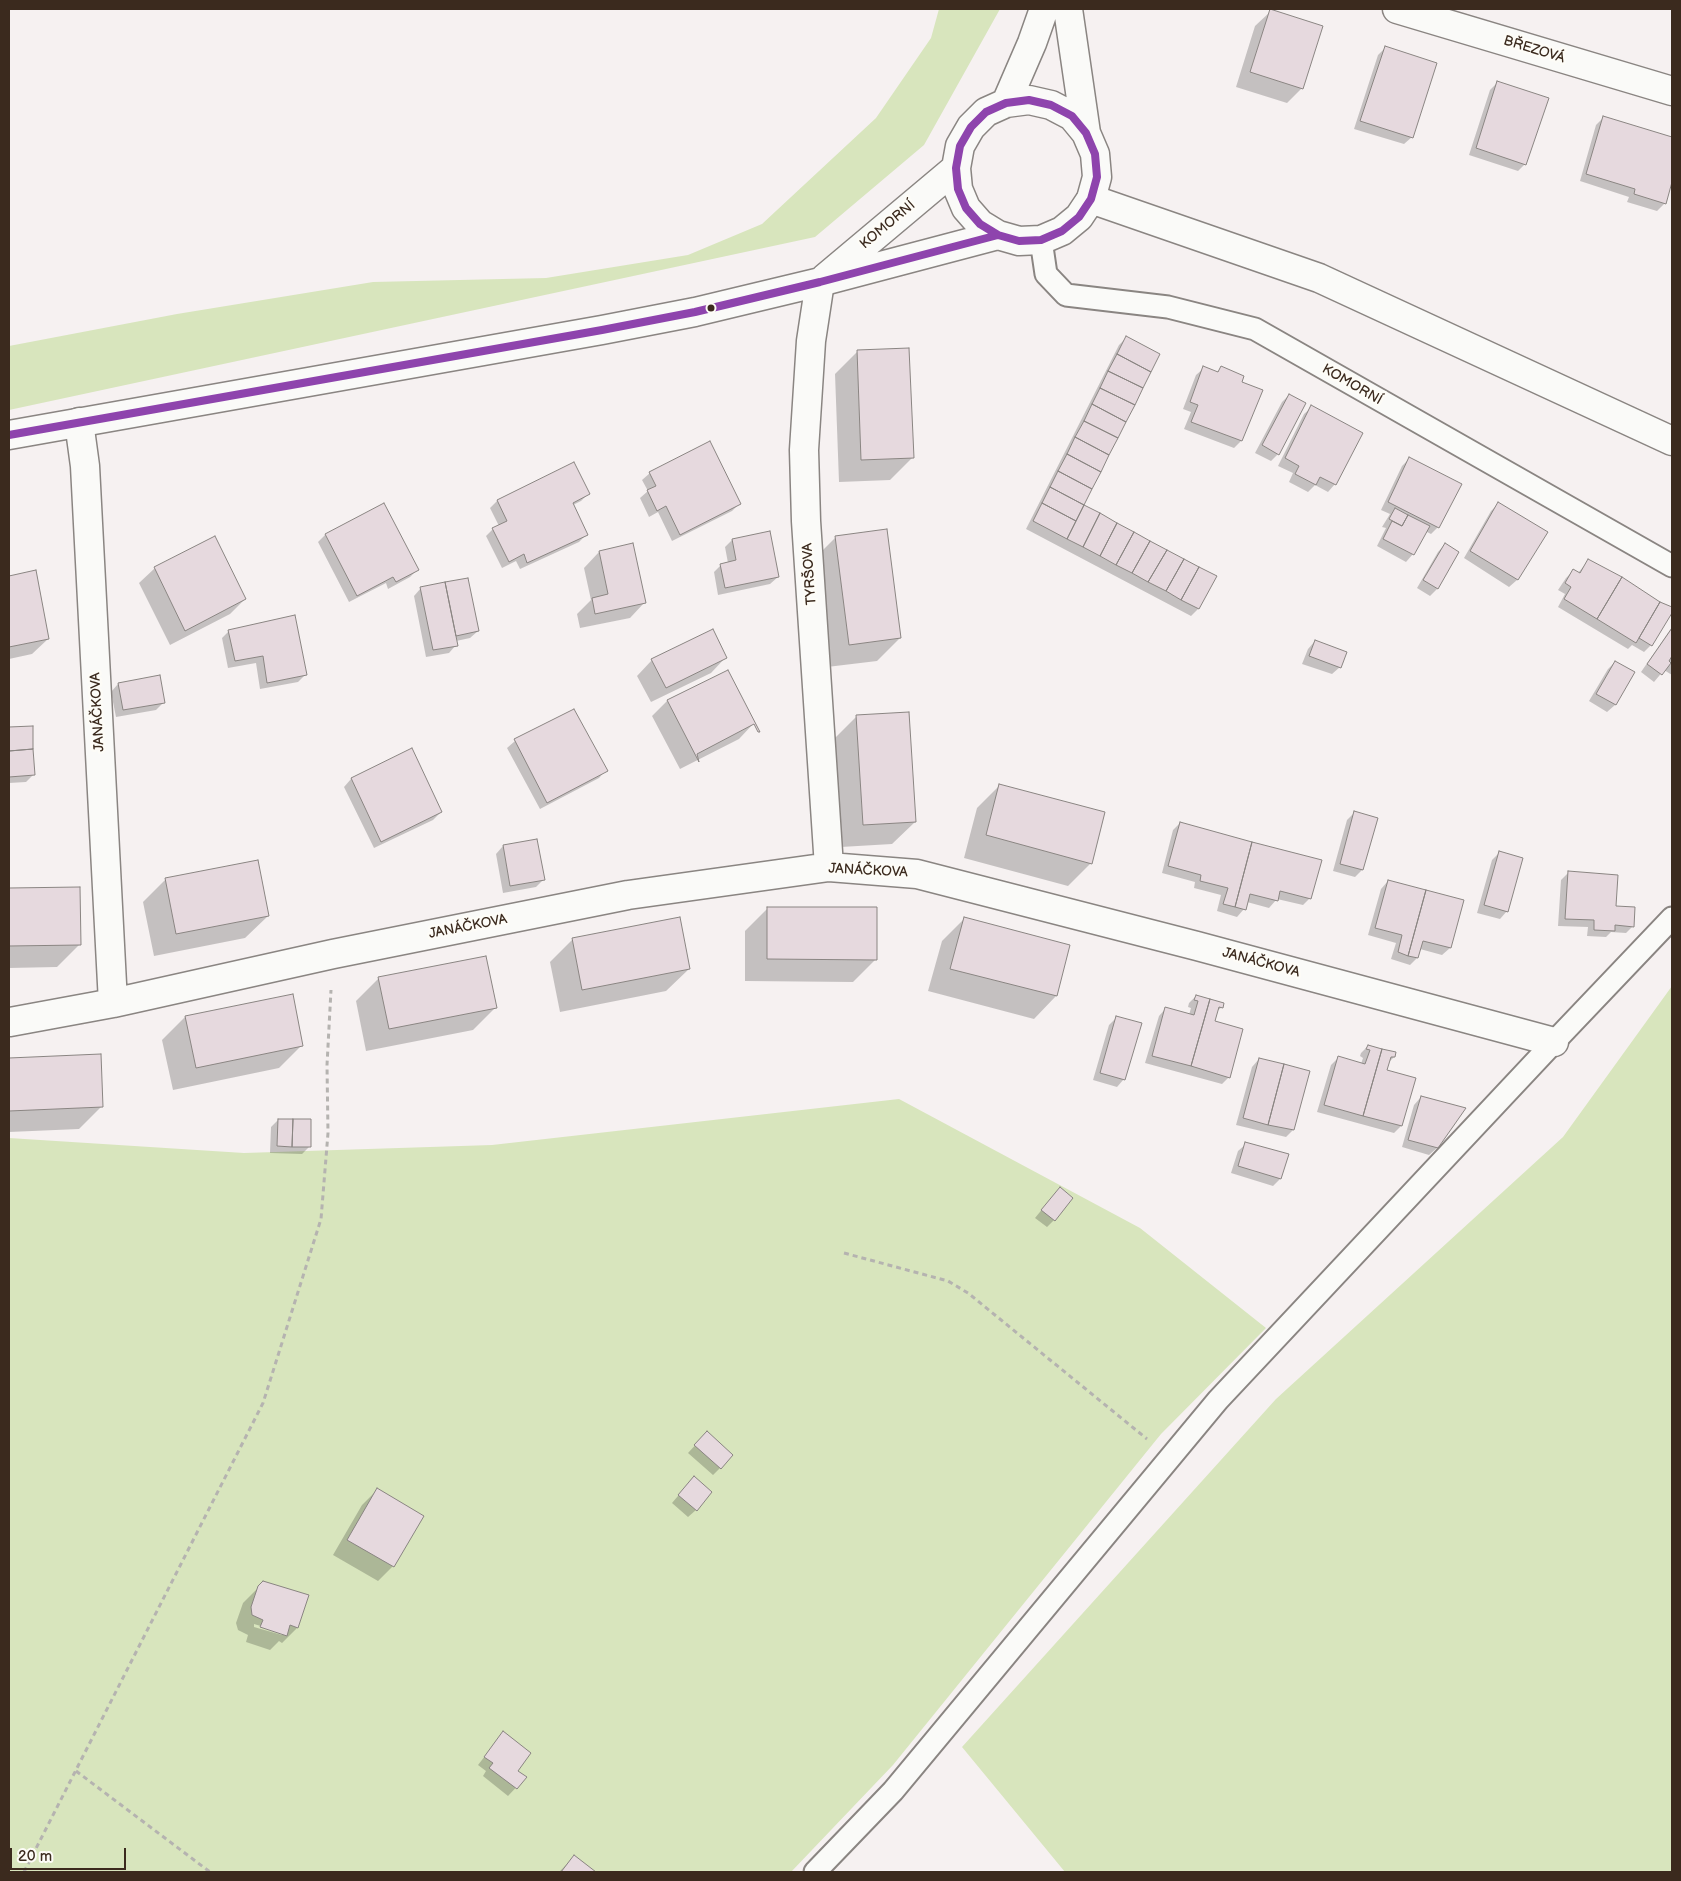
<!DOCTYPE html>
<html>
<head>
<meta charset="utf-8">
<style>
	body { margin:0 }
	#map { position:relative; width:1681px; height:1881px; overflow:hidden; background:#f6f1f1; font-family:"Balsamiq Sans",sans-serif }
	canvas { display:block }
	.frame { position:absolute; inset:0; border:10px solid #3b2a1e; pointer-events:none }
	.scale { position:absolute; left:10px; top:1848px; width:116px; height:22px; box-sizing:border-box; border:2px solid #3b2a1e; border-top:0; padding-left:6px; font-size:15px; line-height:18px; white-space:nowrap; color:#3b2a1e; -webkit-text-stroke:4px #fdfcf7; paint-order:stroke }
</style>
</head>
<body>
<div id="map">
<canvas width="1681" height="1881"></canvas>
<div class="frame"></div>
<div class="scale">20 m</div>
</div>
<script>
const c = document.querySelector('canvas').getContext('2d');
c.lineJoin = 'round';
function fillPath(path, color) { c.fillStyle = color; c.fill(path, 'evenodd'); }
const toPath = rows => new Path2D(rows.map(r => 'M' + r).join(''));
function trace(path, color, width, dash) { c.strokeStyle = color; c.lineWidth = width; c.lineCap = dash ? 'butt' : 'round'; c.setLineDash(dash || []); c.stroke(path); }
function drawText(font, color, halo, rows, align = 'center') {
  c.font = font + ' "Balsamiq Sans",sans-serif'; c.lineWidth = 5; c.setLineDash([]); c.textBaseline = 'middle'; c.strokeStyle = halo; c.fillStyle = color; for (const [text, x, y, turn = 0] of rows) {
    c.save(); c.translate(x, y); c.rotate((+turn || 0) * Math.PI / 180); c.textAlign = isNaN(turn) ? turn : align; if (halo) c.strokeText(text, 0, 0); c.fillText(text, 0, 0); c.restore();
  }
}
const green = toPath([
	[939,9,1000,9,924,145,815,237,9,410,9,346,177,314,373,282,546,278,688,255,762,224,876,118,931,38],
	[1672,986,1672,1872,1065,1872,962,1747,1276,1399,1563,1137],
	[899,1099,1140,1228,1266,1328,1161,1434,893,1765,791,1872,9,1872,9,1138,244,1153,492,1145]
]);
const shadow = toPath([
	[1271,11,1302,88,1287,103,1236,87,1255,26],
	[1385,48,1412,137,1404,144,1354,129,1378,55],
	[1498,82,1525,164,1518,171,1469,155,1490,90],
	[1604,117,1672,138,1672,178,1664,204,1657,211,1627,202,1629,197,1580,181,1596,125],
	[1126,338,1083,506,1215,577,1198,609,1191,616,1026,529,1119,345],
	[857,352,913,457,890,480,839,482,835,374],
	[1204,368,1216,373,1221,368,1240,383,1261,391,1241,441,1234,448,1184,429,1191,412,1183,409,1196,375],
	[1289,395,1278,454,1271,461,1255,453,1282,402],
	[1312,407,1335,484,1328,492,1315,485,1308,492,1289,482,1293,473,1278,466,1304,414],
	[1410,458,1438,527,1431,534,1425,531,1413,554,1406,562,1377,546,1386,528,1382,527,1390,514,1381,510,1402,466],
	[650,473,739,504,732,511,672,541,658,512,649,517,640,498,648,491,642,480],
	[588,494,581,501,573,505,587,534,579,542,520,569,516,561,502,568,486,536,493,529,499,526,490,508,497,501],
	[1498,504,1546,533,1517,580,1509,587,1464,558,1491,511],
	[383,505,417,570,410,577,388,589,386,583,349,602,318,542,325,535],
	[836,537,900,638,877,661,827,667,813,560],
	[732,540,778,577,770,584,718,595,714,572,721,565,728,563,725,547],
	[1445,544,1458,553,1437,589,1430,596,1417,588,1438,552],
	[632,545,645,602,630,618,580,628,577,614,591,600,584,568,599,552],
	[1588,561,1660,603,1672,608,1651,645,1644,652,1632,645,1628,649,1558,607,1565,594,1558,590,1566,578,1573,571,1578,573],
	[155,568,245,599,230,614,170,645,139,583],
	[35,572,48,639,32,654,9,659,9,577],
	[467,579,478,631,470,638,456,641,456,645,449,653,426,657,414,596,421,588],
	[1672,627,1672,675,1664,670,1654,682,1641,672],
	[229,631,305,675,298,682,260,689,256,663,228,668,222,638],
	[712,631,726,657,711,673,651,702,637,676,652,660],
	[1315,641,1340,667,1332,674,1302,664,1308,649],
	[1615,662,1633,673,1615,705,1607,712,1589,701,1608,669],
	[727,671,754,723,739,739,680,769,652,716,667,701],
	[118,684,164,702,156,710,116,717,111,692],
	[574,710,606,770,599,778,540,809,507,748,515,741],
	[857,716,915,822,892,844,841,847,834,739],
	[32,727,33,775,26,782,9,783,9,728],
	[411,750,441,812,433,820,374,848,344,787,351,779],
	[999,786,1091,863,1068,886,964,858,977,808],
	[1355,812,1376,819,1362,870,1355,877,1333,871,1347,820],
	[1180,823,1310,898,1303,905,1277,899,1269,908,1247,902,1244,909,1237,917,1217,911,1221,895,1194,888,1195,882,1162,873,1173,830],
	[536,840,544,879,536,887,503,893,496,854,503,846],
	[1500,852,1507,911,1500,919,1477,913,1492,860],
	[1568,873,1615,907,1633,926,1626,933,1611,932,1606,937,1587,936,1588,927,1558,926,1561,880],
	[166,879,268,916,245,938,154,956,143,902],
	[1388,881,1462,901,1450,948,1442,955,1420,949,1417,958,1410,965,1391,959,1396,943,1368,935,1381,889],
	[79,888,80,944,57,967,9,968,9,889],
	[768,908,876,959,853,982,745,981,745,931],
	[964,919,1069,946,1056,996,1034,1019,928,991,942,941],
	[573,939,689,969,666,991,560,1012,550,962],
	[379,978,496,1007,473,1030,366,1051,356,1001],
	[292,996,302,1045,279,1068,173,1090,162,1040,185,1017],
	[1196,996,1222,1007,1216,1012,1213,1022,1229,1077,1222,1084,1145,1063,1159,1016,1166,1008,1189,1015,1191,1008,1188,1007,1189,1003],
	[1116,1018,1124,1079,1117,1087,1093,1080,1109,1025],
	[1368,1046,1394,1057,1389,1062,1386,1071,1401,1126,1394,1133,1317,1112,1331,1065,1338,1058,1361,1064,1363,1058,1360,1056,1361,1053],
	[100,1055,102,1106,79,1129,9,1132,9,1060],
	[1259,1059,1293,1130,1286,1137,1236,1125,1252,1067],
	[1421,1097,1437,1148,1429,1155,1402,1147,1414,1105],
	[278,1120,309,1147,302,1154,270,1153,271,1127],
	[1246,1144,1280,1179,1273,1186,1231,1173,1238,1151],
	[1053,1196,1054,1220,1047,1227,1035,1218],
	[700,1440,720,1468,713,1475,688,1453],
	[694,1477,696,1510,688,1517,672,1503],
	[377,1490,393,1566,378,1581,333,1555,362,1505],
	[263,1583,297,1628,282,1643,279,1641,270,1650,246,1642,248,1635,238,1630,236,1623,243,1603],
	[254,1624,284,1633,282,1635,254,1627],
	[503,1733,516,1771,525,1778,508,1796,483,1776,486,1771,478,1765],
	[574,1857,594,1872,559,1872]
]);
const building = toPath([
	[1270,9,1323,26,1303,89,1250,72,1270,9],
	[1385,46,1437,63,1413,138,1360,121,1385,46],
	[1497,81,1549,98,1526,165,1476,148,1497,81],
	[1603,116,1672,137,1672,182,1666,204,1634,194,1635,189,1586,174,1603,116],
	[1126,336,1160,354,1151,372,1117,354,1126,336],
	[909,348,914,458,861,460,857,350,909,348],
	[1117,354,1151,372,1143,388,1108,371,1117,354],
	[1203,366,1218,372,1221,366,1244,376,1242,382,1263,390,1242,441,1191,422,1198,405,1190,402,1203,366],
	[1108,371,1143,388,1135,405,1100,388,1108,371],
	[1100,388,1135,405,1126,422,1092,404,1100,388],
	[1289,394,1306,403,1279,455,1262,445,1289,394],
	[1092,404,1126,422,1118,438,1084,421,1092,404],
	[1311,405,1363,433,1336,485,1320,477,1316,485,1295,474,1299,466,1285,458,1311,405],
	[1084,421,1118,438,1109,455,1075,437,1084,421],
	[1075,437,1109,455,1101,472,1067,454,1075,437],
	[710,441,741,504,680,535,666,506,657,511,647,490,656,486,649,472,710,441],
	[1067,454,1101,472,1092,489,1058,471,1067,454],
	[1409,457,1462,484,1439,528,1388,502,1409,457],
	[574,462,590,494,573,503,588,535,527,563,524,554,509,562,492,528,507,521,497,500,574,462],
	[1058,471,1092,489,1084,505,1050,487,1058,471],
	[1050,487,1084,505,1076,521,1042,503,1050,487],
	[1498,502,1548,532,1518,580,1470,551,1498,502],
	[384,503,419,570,396,582,393,577,357,596,325,534,384,503],
	[1042,503,1076,521,1067,539,1033,521,1042,503],
	[1084,505,1100,513,1083,547,1067,539,1084,505],
	[1395,508,1408,515,1402,526,1389,519,1395,508],
	[1100,513,1117,523,1100,556,1083,547,1100,513],
	[1408,515,1430,526,1414,555,1383,539,1392,521,1402,526,1408,515],
	[1117,523,1134,532,1116,565,1100,556,1117,523],
	[887,529,901,638,849,645,835,536,887,529],
	[770,531,779,577,725,588,720,564,736,560,732,539,770,531],
	[1134,532,1150,541,1132,573,1116,565,1134,532],
	[215,536,246,599,185,631,154,567,215,536],
	[1150,541,1167,550,1148,582,1132,573,1150,541],
	[633,543,646,603,595,614,592,598,608,594,599,551,633,543],
	[1445,543,1459,552,1438,589,1423,580,1445,543],
	[1167,550,1184,559,1166,591,1148,582,1167,550],
	[1184,559,1199,567,1181,600,1166,591,1184,559],
	[1588,559,1622,577,1597,619,1564,599,1571,587,1565,583,1573,569,1580,573,1588,559],
	[1199,567,1217,576,1199,609,1181,600,1199,567],
	[36,570,49,639,9,647,9,576,36,570],
	[1622,577,1660,602,1636,643,1597,619,1622,577],
	[468,578,479,631,456,636,445,582,468,578],
	[445,582,458,646,433,650,420,587,445,582],
	[1660,602,1672,607,1672,613,1652,646,1639,638,1660,602],
	[295,615,307,675,267,683,263,656,235,661,228,630,295,615],
	[1672,628,1672,656,1669,661,1671,663,1662,675,1647,664,1672,628],
	[713,629,727,658,666,688,651,659,713,629],
	[1315,640,1347,652,1341,668,1309,656,1315,640],
	[1615,661,1635,672,1616,705,1596,694,1615,661],
	[728,670,760,732,758,732,754,724,697,754,699,762,667,700,728,670],
	[160,675,165,703,123,710,118,683,160,675],
	[574,709,608,771,547,803,514,739,574,709],
	[909,712,916,822,863,825,856,715,909,712],
	[33,726,33,749,9,751,9,727,33,726],
	[412,748,442,812,381,842,351,778,412,748],
	[33,749,35,775,9,777,9,751,33,749],
	[999,784,1105,812,1092,864,986,835,999,784],
	[1354,811,1378,818,1363,870,1340,864,1354,811],
	[1180,822,1252,842,1235,907,1223,904,1228,888,1200,881,1201,875,1168,866,1180,822],
	[537,839,545,880,510,886,503,845,537,839],
	[1252,842,1322,860,1311,899,1280,891,1278,901,1250,894,1246,910,1235,907,1252,842],
	[1499,851,1523,858,1508,912,1484,905,1499,851],
	[258,860,269,916,176,934,165,878,258,860],
	[1568,871,1618,875,1616,906,1635,907,1634,927,1615,925,1615,931,1594,930,1594,920,1565,919,1568,871],
	[1388,880,1426,890,1408,956,1398,952,1402,935,1375,928,1388,880],
	[80,887,81,945,9,946,9,888,80,887],
	[1426,890,1464,900,1451,948,1423,941,1418,958,1408,956,1426,890],
	[767,907,877,907,877,960,767,959,767,907],
	[680,917,690,969,582,990,572,938,680,917],
	[964,917,1070,945,1057,996,950,969,964,917],
	[486,956,497,1008,389,1029,378,977,486,956],
	[293,994,303,1046,196,1068,185,1016,293,994],
	[1196,995,1210,999,1191,1066,1152,1056,1165,1007,1194,1015,1198,1001,1194,1000,1196,995],
	[1210,999,1224,1003,1223,1008,1219,1007,1215,1021,1243,1029,1230,1078,1191,1066,1210,999],
	[1116,1016,1142,1023,1125,1080,1100,1073,1116,1016],
	[1368,1045,1382,1049,1363,1116,1324,1105,1338,1056,1365,1064,1370,1050,1366,1049,1368,1045],
	[1382,1049,1396,1052,1395,1057,1391,1057,1387,1070,1416,1078,1402,1126,1363,1116,1382,1049],
	[101,1054,103,1107,9,1111,9,1058,101,1054],
	[1259,1058,1284,1064,1268,1125,1243,1118,1259,1058],
	[1284,1064,1310,1071,1294,1130,1268,1125,1284,1064],
	[1421,1096,1466,1108,1438,1148,1408,1140,1421,1096],
	[278,1119,293,1119,292,1147,277,1146,278,1119],
	[293,1119,311,1119,311,1147,292,1147,293,1119],
	[1245,1142,1289,1154,1281,1179,1238,1166,1245,1142],
	[1060,1187,1073,1198,1055,1221,1041,1210,1060,1187],
	[707,1431,733,1455,721,1469,694,1445,707,1431],
	[694,1476,712,1492,697,1511,678,1495,694,1476],
	[377,1488,424,1516,394,1567,347,1540,377,1488],
	[263,1581,309,1595,298,1628,290,1625,287,1636,260,1627,263,1620,252,1615,251,1607,258,1586,263,1581],
	[503,1731,531,1753,518,1771,527,1777,517,1789,489,1768,493,1763,484,1757,503,1731],
	[574,1855,596,1872,561,1872,574,1855]
]);
const path = toPath([
	[844,1253,948,1281,968,1293,1147,1439],
	[76,1771,210,1872],
	[24,1872,263,1403,321,1219,328,1133,327,1065,331,990]
]);
const service = toPath([
	[1041,240,1046,274,1066,295,1168,307,1255,329,1672,566],
	[815,1872,893,1791,1218,1400,1554,1042,1672,918]
]);
const minor = toPath([
	[1397,9,1672,91],
	[1091,199,1319,278,1672,441],
	[820,282,811,341,804,450,806,521,829,867],
	[79,422,85,466,113,1003],
	[10,1022,113,1003,333,954,628,895,829,867,917,874,1197,946,1554,1042]
]);
const tertiary = toPath([
	[1068,9,1086,133],
	[1006,103,1032,43,1044,9],
	[825,278,956,168],
	[9,435,602,330,695,312,820,282,998,235,1019,241,1041,240,1062,231,1079,217,1091,199,1097,177,1095,154,1086,133,1072,116,1051,105,1029,100,1006,103,986,112,971,127,960,146,956,168,958,189,966,208,980,224,998,235]
]);
const bus1 = toPath([
	[9,435,602,330,695,312,820,282,998,235,1019,241,1041,240,1062,231,1079,217,1091,199,1097,177,1095,154,1086,133,1072,116,1051,105,1029,100,1006,103,986,112,971,127,960,146,956,168,958,189,966,208,980,224,998,235]
]);
const markers = [
	[711,308,4.5,"#3b2a1e"]
];
const streetNames = [
	["BŘEZOVÁ",1534,50,17],
	["KOMORNÍ",888,225,-40],
	["KOMORNÍ",1352,385,30],
	["TYRŠOVA",810,574,-94],
	["JANÁČKOVA",98,712,-93],
	["JANÁČKOVA",868,871,3],
	["JANÁČKOVA",468,927,-11],
	["JANÁČKOVA",1261,963,15]
];
fillPath(green, '#d8e5bd');
fillPath(shadow, '#0003');
fillPath(building, '#e6d9de');
trace(building, '#8a8582', 1);
trace(service, '#8a8582', 25);
trace(minor, '#8a8582', 31);
trace(tertiary, '#8a8582', 31);
trace(path, '#b5b3b0', 3, [5, 4]);
trace(service, '#fafaf8', 21);
trace(minor, '#fafaf8', 28);
trace(tertiary, '#fafaf8', 28);
trace(bus1, '#8e44ad', 8);
for (const [x, y, r, color] of markers) { const dot = new Path2D(); dot.arc(x, y, r, 0, 2 * Math.PI); c.fillStyle = color; c.fill(dot); trace(dot, '#fdfcf7', 2); }
drawText('14px', '#3b2a1e', '#fdfcf7', streetNames);
</script>
</body>
</html>
